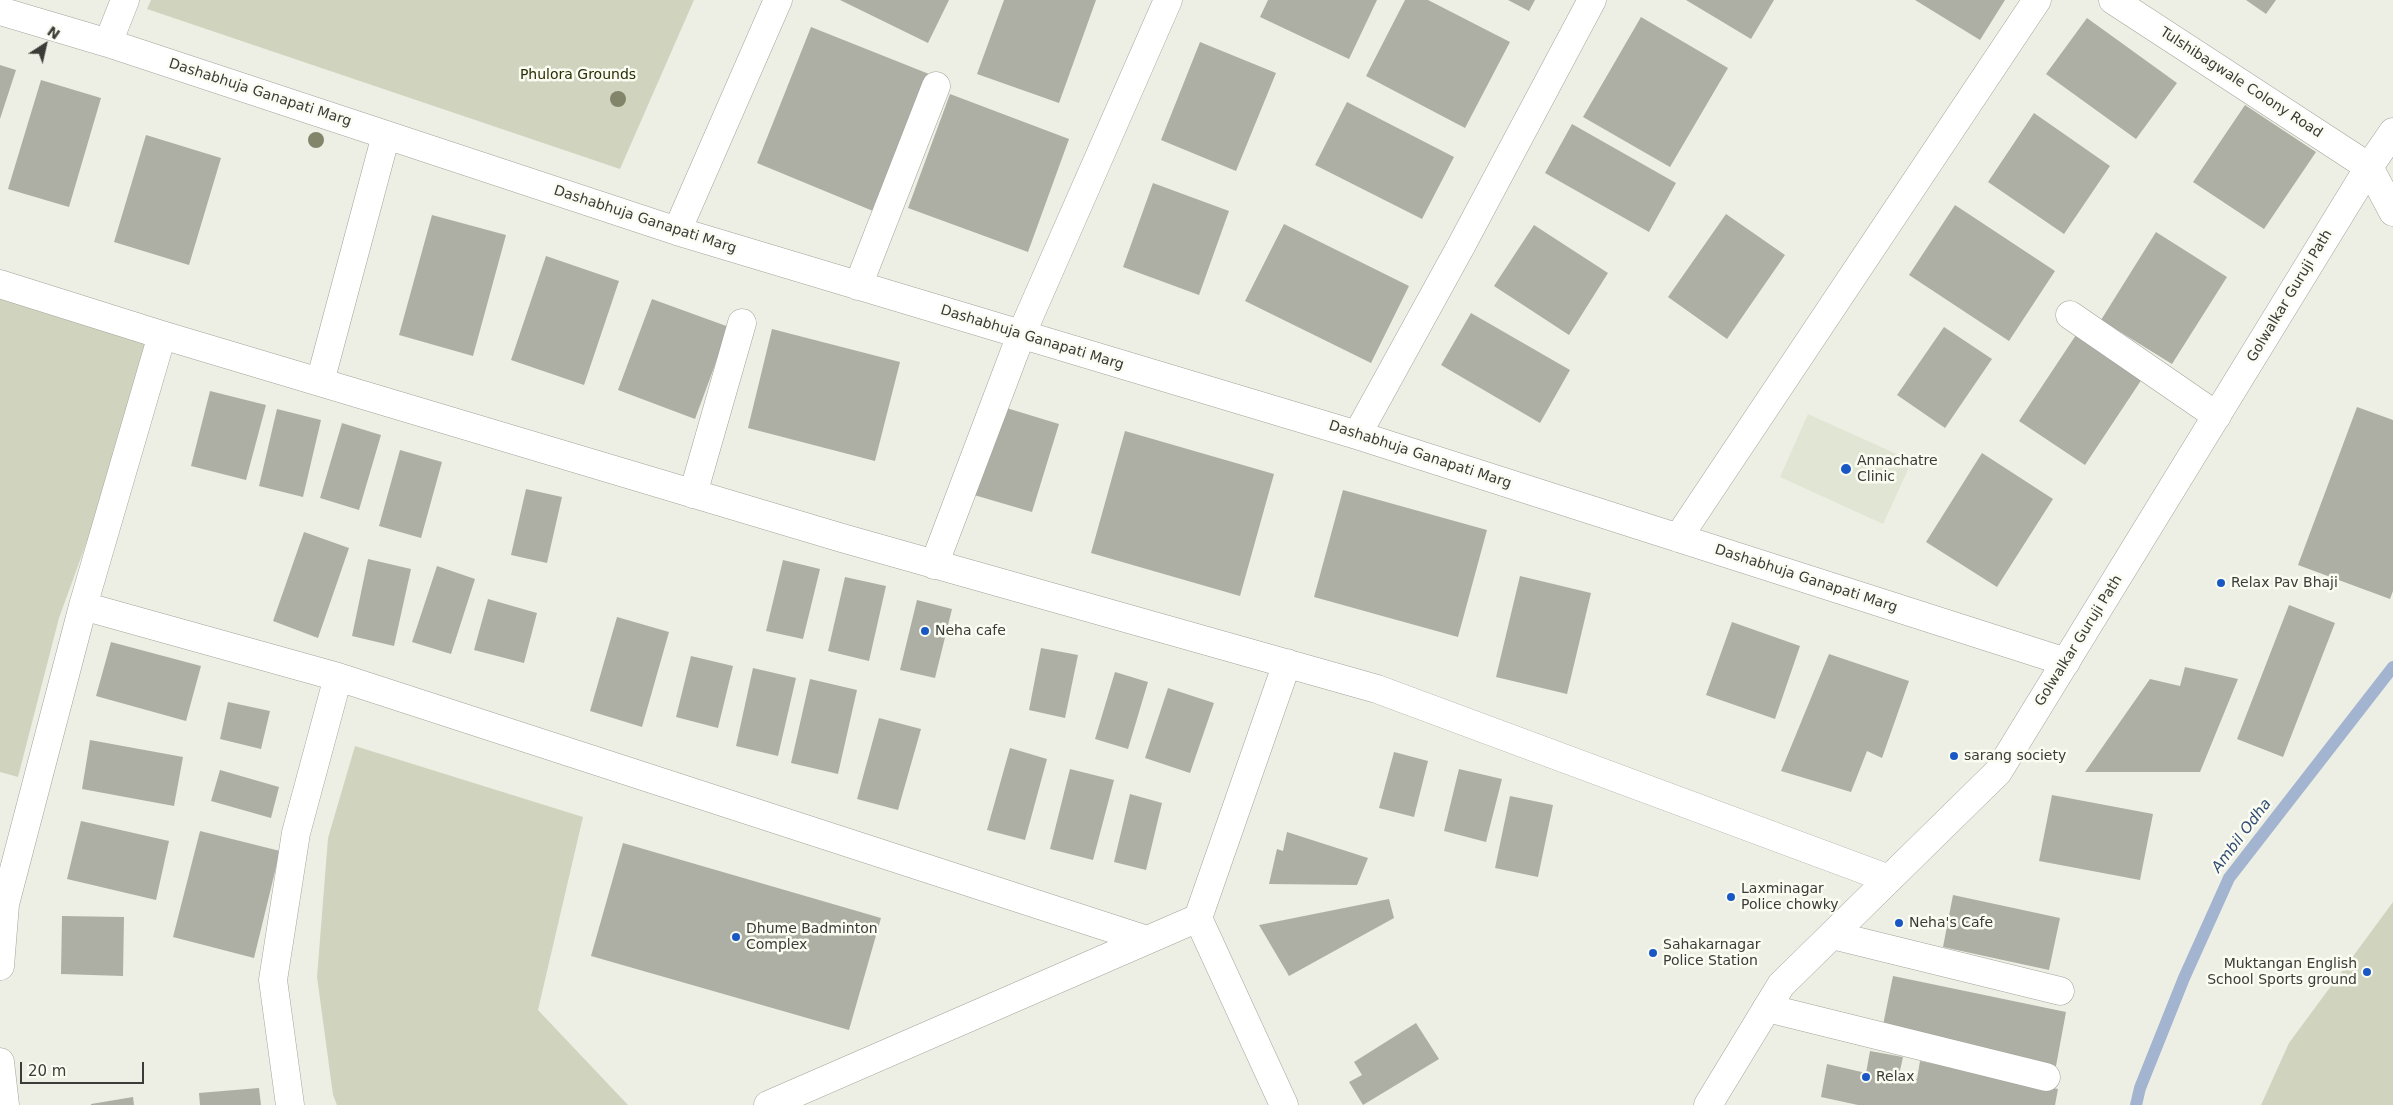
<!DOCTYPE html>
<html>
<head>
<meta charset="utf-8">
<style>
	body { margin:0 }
	#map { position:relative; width:2393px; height:1105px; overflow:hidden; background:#edefe4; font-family:"DejaVu Sans",sans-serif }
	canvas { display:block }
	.north { position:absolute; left:20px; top:20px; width:50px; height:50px; -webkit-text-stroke:4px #fafcf2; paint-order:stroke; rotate:35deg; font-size:14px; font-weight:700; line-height:20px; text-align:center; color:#3b3b37 }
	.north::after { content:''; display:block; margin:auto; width:18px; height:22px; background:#3b3b37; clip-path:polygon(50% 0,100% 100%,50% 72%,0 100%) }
	.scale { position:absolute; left:20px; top:1062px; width:124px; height:22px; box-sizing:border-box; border:2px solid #3b3b37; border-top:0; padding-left:6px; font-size:15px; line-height:18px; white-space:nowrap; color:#3b3b37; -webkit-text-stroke:4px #fafcf2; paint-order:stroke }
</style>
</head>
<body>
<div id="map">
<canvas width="2393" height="1105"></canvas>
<div class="north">N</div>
<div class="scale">20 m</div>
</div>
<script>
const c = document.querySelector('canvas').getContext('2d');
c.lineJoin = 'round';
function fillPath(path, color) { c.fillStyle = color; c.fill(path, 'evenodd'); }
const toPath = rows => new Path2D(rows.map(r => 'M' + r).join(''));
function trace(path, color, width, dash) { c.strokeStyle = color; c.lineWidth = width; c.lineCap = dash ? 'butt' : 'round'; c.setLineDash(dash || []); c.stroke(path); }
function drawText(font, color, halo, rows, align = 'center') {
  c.font = font + ' "DejaVu Sans",sans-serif'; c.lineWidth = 5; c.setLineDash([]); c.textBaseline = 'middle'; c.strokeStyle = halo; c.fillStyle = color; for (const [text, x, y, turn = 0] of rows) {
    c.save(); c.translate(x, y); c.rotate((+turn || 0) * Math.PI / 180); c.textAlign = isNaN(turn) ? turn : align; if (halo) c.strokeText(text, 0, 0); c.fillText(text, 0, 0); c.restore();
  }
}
const built = toPath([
	[1808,414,1912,461,1883,524,1780,477]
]);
const green = toPath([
	[151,0,694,0,620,169,147,9],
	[0,284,162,335,59,618,18,777,0,772],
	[355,746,583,817,538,1010,628,1105,337,1105,333,1095,317,977,328,838],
	[2393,902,2393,1105,2261,1105,2289,1043]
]);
const stream = toPath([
	[2136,1105,2140,1088,2184,978,2229,878,2393,667]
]);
const building = toPath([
	[840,0,949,0,928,43],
	[1004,0,1096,0,1059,103,977,74],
	[1268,0,1377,0,1349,59,1260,17],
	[1405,0,1428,0,1510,42,1465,128,1366,76],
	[1508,0,1535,0,1529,11],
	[1686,0,1774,0,1751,39],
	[1915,0,2005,0,1980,40],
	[2246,0,2276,0,2266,14],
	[1641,17,1728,68,1670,167,1583,117],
	[2087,18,2177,83,2136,139,2046,74],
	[811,27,929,74,873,211,757,163],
	[1200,42,1276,73,1236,171,1161,140],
	[0,65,16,70,0,119],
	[41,80,101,98,69,207,8,189],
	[950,94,1069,139,1028,252,908,208],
	[1347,102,1454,157,1422,219,1315,165],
	[2245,105,2316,152,2264,229,2193,182],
	[2034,113,2110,166,2064,234,1988,182],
	[1572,124,1676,183,1649,232,1545,173],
	[146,135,221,158,189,265,114,242],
	[1153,183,1229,211,1199,295,1123,267],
	[1955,205,2055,271,2009,341,1909,275],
	[1726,214,1785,255,1727,339,1668,297],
	[432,215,506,235,473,356,399,335],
	[1284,224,1409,286,1371,363,1245,301],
	[1534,225,1608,273,1569,335,1494,286],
	[2156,232,2227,277,2172,364,2101,320],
	[546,256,619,281,584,385,511,360],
	[652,299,729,327,695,419,618,390],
	[1471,313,1570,370,1540,423,1441,365],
	[1944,327,1992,359,1945,428,1897,395],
	[772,329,900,362,875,461,748,428],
	[2076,335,2142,379,2085,465,2019,421],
	[210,391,266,405,246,480,191,466],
	[1000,406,1059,424,1032,512,974,495],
	[2357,407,2393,420,2393,591,2390,599,2298,565],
	[277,409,321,420,303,497,259,486],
	[342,423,381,435,359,510,320,498],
	[1125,431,1274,474,1240,596,1091,553],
	[400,450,442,462,421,538,379,526],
	[1982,453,2053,499,1997,587,1926,542],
	[526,489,562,497,547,563,511,555],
	[1343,490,1487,530,1458,637,1314,597],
	[304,532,349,548,318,638,273,621],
	[368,559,411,569,394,646,352,636],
	[783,560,820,569,803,639,766,631],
	[437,566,475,579,451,654,412,642],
	[1520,576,1591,593,1567,694,1496,677],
	[845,577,886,586,869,661,828,651],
	[488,599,537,613,524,663,474,650],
	[917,600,952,609,935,678,900,670],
	[2289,605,2335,623,2283,757,2237,739],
	[617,617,669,632,642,727,590,711],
	[1732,622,1800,646,1775,719,1706,695],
	[111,642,201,666,186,721,96,696],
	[1041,648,1078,655,1065,718,1029,710],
	[1829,654,1909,681,1882,758,1867,751,1851,792,1781,771],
	[691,656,733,666,718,728,676,717],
	[2185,667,2238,679,2200,772,2085,772,2150,679,2180,686],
	[753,668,796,678,778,756,736,746],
	[1115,672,1148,682,1128,749,1095,739],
	[810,679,857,690,838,774,791,763],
	[1168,688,1214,703,1190,773,1145,758],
	[228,702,270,711,261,749,220,739],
	[879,718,921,729,898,810,857,799],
	[90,740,183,757,174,806,82,789],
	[1010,748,1047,759,1025,840,987,830],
	[1394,752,1428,761,1414,817,1379,808],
	[1070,769,1114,780,1093,860,1050,849],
	[1459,769,1502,779,1486,842,1444,831],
	[220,770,279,787,271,818,211,801],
	[1130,794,1162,803,1146,870,1114,862],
	[2052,795,2153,814,2140,880,2039,861],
	[1510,796,1553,805,1538,877,1495,868],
	[81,821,169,841,156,900,67,879],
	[200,831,280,851,254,958,173,937],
	[1287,832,1368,858,1357,885,1269,884,1277,849,1283,851],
	[623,843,881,918,849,1030,591,956],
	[1953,895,2060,918,2049,970,1943,947],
	[1389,899,1394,918,1289,976,1259,925],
	[62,916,124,917,123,976,61,974],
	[1893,976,2066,1012,2056,1066,1882,1030],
	[1416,1023,1439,1059,1363,1105,1349,1082,1362,1075,1354,1062],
	[1870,1051,1903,1057,1899,1075,1917,1079,1920,1061,2058,1089,2055,1105,1858,1105,1821,1097,1827,1064,1866,1073],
	[259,1088,261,1105,200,1105,199,1093],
	[133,1097,134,1105,91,1105,91,1104]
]);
const street = toPath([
	[2113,0,2369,167,2393,212],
	[0,11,108,43,677,231,1357,435,2066,662],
	[108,43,125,0],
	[677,231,778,0],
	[0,284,162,335,842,538,1377,689,1889,879],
	[858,286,936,86],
	[2070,315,2217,416],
	[320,382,386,135],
	[1357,435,1461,246,1592,0],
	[693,494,742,323],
	[1678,538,2037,0],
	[934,565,1021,335,1168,0],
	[83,606,338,677,1147,940],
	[1832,935,2060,991],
	[0,966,5,904,83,606,162,335],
	[1767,1008,2046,1077],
	[0,1062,5,1105],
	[290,1105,273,980,296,833,338,677],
	[768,1105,1198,918],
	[1284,1105,1198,918,1287,663]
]);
const secondary = toPath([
	[1708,1105,1781,985,1998,772,2369,167,2393,132]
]);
const trees = [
	[618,99],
	[316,140]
];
const markers = [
	[1846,469,6,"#1958c4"],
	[2221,583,5,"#1958c4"],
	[925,631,5,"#1958c4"],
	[1954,756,5,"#1958c4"],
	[1731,897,5,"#1958c4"],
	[1899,923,5,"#1958c4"],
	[736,937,5,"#1958c4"],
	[1653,953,5,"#1958c4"],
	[2367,972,5,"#1958c4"],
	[1866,1077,5,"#1958c4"]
];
const parkNames = [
	["Phulora Grounds",578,75]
];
const streetNames = [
	["Tulshibagwale Colony Road",2241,83,33],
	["Dashabhuja Ganapati Marg",260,93,18],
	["Dashabhuja Ganapati Marg",645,220,18],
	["Golwalkar Guruji Path",2290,296,-59],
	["Dashabhuja Ganapati Marg",1032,338,17],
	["Dashabhuja Ganapati Marg",1420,455,18],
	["Dashabhuja Ganapati Marg",1806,579,18],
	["Golwalkar Guruji Path",2079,641,-58]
];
const poiNames = [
	["Annachatre",1857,461],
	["Clinic",1857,477],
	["Relax Pav Bhaji",2231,583],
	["Neha cafe",935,631],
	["sarang society",1964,756],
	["Laxminagar",1741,889],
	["Police chowky",1741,905],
	["Neha's Cafe",1909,923],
	["Dhume Badminton",746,929],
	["Complex",746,945],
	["Sahakarnagar",1663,945],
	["Police Station",1663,961],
	["Muktangan English",2357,964,"right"],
	["School Sports ground",2357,980,"right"],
	["Relax",1876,1077]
];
const waterNames = [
	["Ambil Odha",2242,836,-53]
];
fillPath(built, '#e1e5d3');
fillPath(green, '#d0d4be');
trace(stream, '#a3b4d1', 12);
fillPath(building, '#adafa5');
trace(street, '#a2a49a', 29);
trace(secondary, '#a2a49a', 29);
trace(street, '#fff', 28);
trace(secondary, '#fff', 28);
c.fillStyle = '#828569';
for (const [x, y] of trees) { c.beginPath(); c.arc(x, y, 8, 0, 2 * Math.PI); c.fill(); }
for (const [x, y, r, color] of markers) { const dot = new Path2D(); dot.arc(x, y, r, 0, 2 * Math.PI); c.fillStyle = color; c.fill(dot); trace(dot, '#fafcf2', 2); }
drawText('14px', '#2a2e05', '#fafcf2', parkNames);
drawText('14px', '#3b3b37', '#fafcf2', streetNames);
drawText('14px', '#3b3b37', '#fafcf2', poiNames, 'left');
drawText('italic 15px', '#334c75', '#fafcf2', waterNames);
</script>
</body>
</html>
